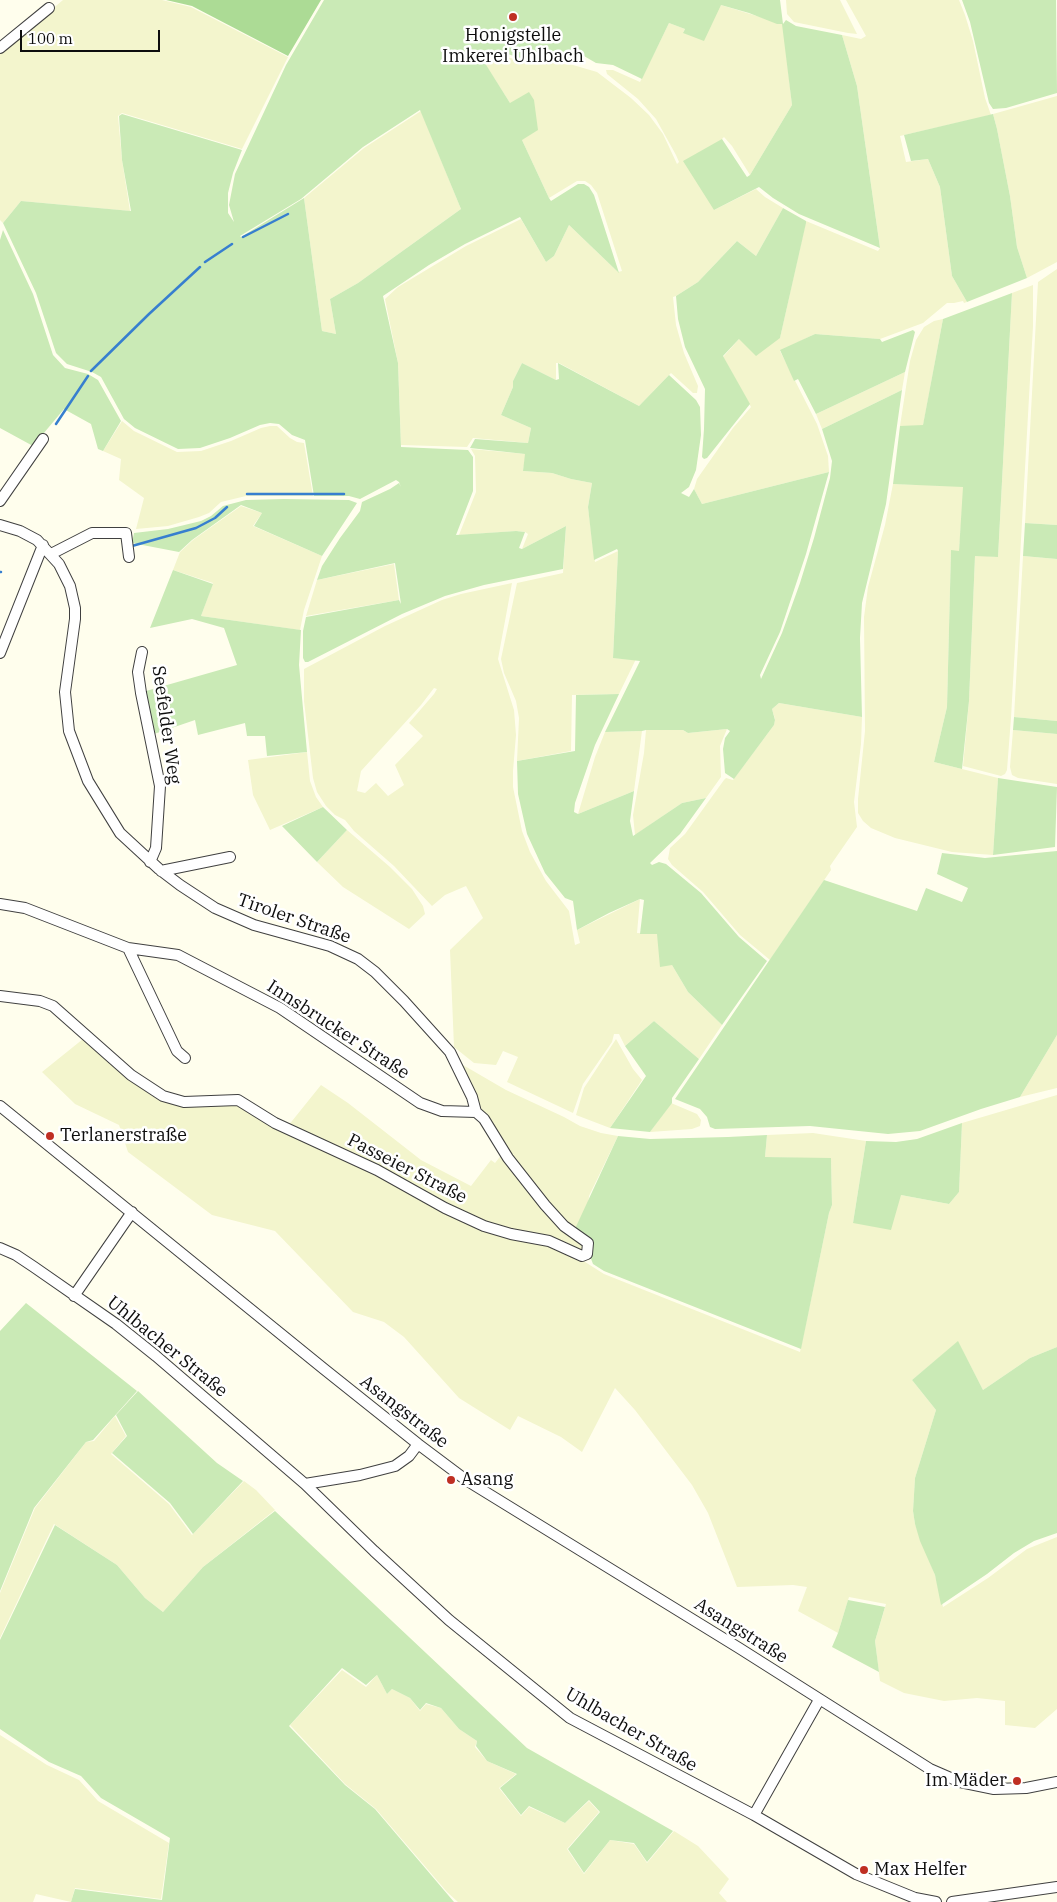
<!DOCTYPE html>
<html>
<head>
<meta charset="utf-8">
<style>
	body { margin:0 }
	#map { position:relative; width:1057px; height:1902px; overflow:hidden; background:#fffeed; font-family:"IBM Plex Serif",serif }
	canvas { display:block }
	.scale { position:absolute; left:20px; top:30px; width:140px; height:22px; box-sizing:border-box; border:2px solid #0d0d0d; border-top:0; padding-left:6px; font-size:15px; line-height:18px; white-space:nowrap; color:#0d0d0d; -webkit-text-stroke:4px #fff; paint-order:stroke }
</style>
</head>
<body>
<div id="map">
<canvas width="1057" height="1902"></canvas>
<div class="scale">100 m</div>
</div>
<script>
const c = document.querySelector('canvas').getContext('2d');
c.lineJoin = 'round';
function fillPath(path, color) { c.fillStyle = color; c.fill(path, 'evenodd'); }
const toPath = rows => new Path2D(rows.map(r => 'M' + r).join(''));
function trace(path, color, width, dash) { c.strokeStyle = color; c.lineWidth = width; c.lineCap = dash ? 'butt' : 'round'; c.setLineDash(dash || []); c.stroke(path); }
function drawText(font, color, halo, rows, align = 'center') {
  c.font = font + ' "IBM Plex Serif",serif'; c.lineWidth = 5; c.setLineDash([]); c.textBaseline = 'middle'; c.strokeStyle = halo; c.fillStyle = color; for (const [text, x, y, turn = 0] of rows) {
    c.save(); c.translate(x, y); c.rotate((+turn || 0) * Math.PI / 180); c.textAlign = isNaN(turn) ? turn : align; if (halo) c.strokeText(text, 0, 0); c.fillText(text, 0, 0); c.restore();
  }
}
const farmland = toPath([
	[63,0,162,0,191,7,288,57,242,149,122,113,118,116,122,160,130,211,21,201,3,223,0,220,0,53],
	[786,0,840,0,857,34,848,33,794,22,787,14],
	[846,0,959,0,965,15,973,41,985,98,991,115,900,136,906,162,928,159,940,187,952,276,967,302,964,303,963,301,954,303,947,303,923,323,880,339,815,334,780,351,817,424,828,456,829,472,702,504,694,489,697,479,733,428,751,407,723,357,739,339,780,338,806,221,878,251,880,248,857,86,842,35,861,39,866,36],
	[721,5,783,24,792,105,750,175,732,146,724,137,722,139,714,210,756,189,765,197,783,208,756,256,737,241,698,282,676,296,673,297,676,325,684,353,698,386,697,393,693,393,671,373,639,406,559,363,556,363,556,380,522,363,513,381,513,387,501,415,531,428,528,443,473,438,467,447,401,445,398,363,385,299,398,287,466,246,521,219,546,262,554,256,569,225,618,272,622,271,597,193,591,185,585,181,577,181,549,198,522,140,510,103,485,64,495,56,503,56,518,60,573,65,597,72,631,98,649,115,663,134,677,164,679,162,676,155,656,119,638,99,607,74,606,70,613,70,640,82,669,23,685,29,683,32],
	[1057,96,1057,262,1027,278,1017,247,1010,196,997,129,993,114],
	[421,111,461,209,358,283,330,299,336,334,322,331,304,198,364,148],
	[1057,269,1057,525,1025,523,1038,282],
	[1033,285,1033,326,1011,718,1007,770,1005,774,1001,776,963,766,969,701,975,555,998,557,1012,293],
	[943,319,923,426,900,426,910,361,916,340,924,327,934,321],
	[905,372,902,390,822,429,816,414],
	[122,421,134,431,177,452,201,451,231,441,261,428,270,426,277,426,290,438,297,442,304,443,313,496,246,496,221,502,209,513,199,517,168,526,136,529,144,498,119,480,121,459,103,451],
	[471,449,526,454,523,471,552,473,571,479,592,483,588,507,595,562,618,551,613,658,636,659,619,694,572,695,571,751,517,761,519,718,516,701,504,673,501,659,517,583,563,573,566,526,522,549,528,534,525,532,516,531,459,535,476,492,475,456],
	[893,484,964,486,959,551,951,551,947,707,934,762,998,778,993,855,952,852,895,838,871,828,863,821,858,813,858,799,865,731,864,617,868,587,885,525],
	[241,506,262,513,253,526,322,556,304,610,300,630,201,616,213,583,173,570,180,552,193,540],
	[1023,556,1057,559,1057,721,1014,717],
	[394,564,399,600,306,616,317,580],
	[512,583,498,659,514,710,516,735,513,771,513,787,522,831,530,852,546,881,569,911,575,945,580,943,577,930,640,899,637,933,657,934,672,965,688,992,722,1025,699,1059,654,1021,625,1046,619,1034,614,1034,612,1042,583,1084,573,1113,507,1082,518,1057,503,1051,496,1065,474,1063,454,1047,450,950,483,918,466,886,445,895,432,906,394,866,354,831,345,820,335,815,326,806,317,792,313,778,304,701,304,669,385,626,442,600,461,594],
	[434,688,437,689,434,694,409,723,423,736,395,765,404,785,388,796,376,783,365,793,357,791,361,771,421,705],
	[779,703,862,717,861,744,854,802,857,827,830,866,831,870,770,960,740,935,703,892,672,865,668,859,670,848,685,834,724,780,726,778,733,780,774,725,775,719,772,709],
	[727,729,720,746,721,777,706,798,682,803,635,835,633,815,644,753,646,730,683,730,688,733],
	[1013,730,1057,734,1057,784,1018,778,1012,775,1010,767],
	[642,731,634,791,578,814,595,757,605,732],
	[307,752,310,781,316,797,323,807,270,830,253,795,248,760],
	[347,830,390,867,412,889,423,906,425,914,409,929,343,887,317,862],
	[1057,1035,1057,1088,1020,1097],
	[83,1039,114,1067,161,1099,237,1103,288,1126,321,1085,348,1103,421,1160,471,1186,491,1160,495,1163,503,1153,487,1118,480,1109,463,1065,506,1090,564,1117,580,1126,601,1133,618,1136,589,1196,582,1260,604,1274,800,1352,829,1213,832,1205,831,1159,765,1157,767,1135,813,1133,866,1141,853,1223,901,1195,949,1204,959,1192,962,1123,1057,1095,1057,1347,1030,1358,983,1390,958,1342,912,1380,936,1410,915,1478,913,1511,915,1524,935,1575,943,1607,988,1578,1027,1549,1057,1537,1057,1709,1035,1728,1005,1725,1005,1701,977,1698,944,1701,904,1693,880,1681,875,1641,886,1604,849,1597,838,1633,798,1611,807,1587,793,1585,737,1587,708,1513,692,1485,635,1410,615,1388,582,1452,561,1437,518,1416,510,1430,459,1398,404,1337,384,1322,353,1312,275,1231,212,1215,128,1152,119,1125,75,1104,42,1072],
	[616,1039,633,1069,642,1080,610,1128,576,1115,584,1088],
	[671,1103,697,1114,701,1120,700,1126,692,1129,650,1132],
	[115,1416,126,1436,111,1454,169,1504,192,1535,244,1481,256,1490,275,1510,203,1567,163,1612,145,1598,117,1565,54,1524,0,1638,0,1593,35,1508,86,1442,94,1441],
	[342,1670,366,1687,377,1675,387,1694,392,1689,410,1698,420,1711,426,1704,441,1708,459,1729,477,1741,475,1747,487,1761,516,1774,499,1788,521,1816,529,1807,565,1823,589,1801,599,1812,567,1849,584,1874,610,1840,634,1844,647,1863,674,1831,698,1846,729,1879,719,1893,727,1902,458,1902,447,1892,376,1809,345,1784,290,1725],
	[0,1735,47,1765,79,1780,98,1801,169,1843,161,1899,75,1888,71,1902,36,1894,33,1902,0,1902]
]);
const green = toPath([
	[324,0,780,0,783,24,786,20,796,26,842,35,857,86,880,248,799,214,773,198,759,187,714,210,683,161,722,139,747,177,750,175,792,105,782,24,777,24,749,13,721,5,704,41,683,33,685,29,669,23,642,79,613,65,596,63,584,56,579,62,521,58,504,53,494,53,483,60,510,103,529,92,534,100,538,130,522,140,549,198,551,201,578,184,584,184,589,187,594,195,619,273,569,225,554,256,546,262,520,217,465,244,429,265,383,296,398,363,401,447,468,450,473,457,473,491,456,535,516,531,525,532,519,548,522,549,566,526,563,569,484,585,445,596,402,614,308,662,305,662,303,658,303,631,306,617,399,600,401,604,395,563,317,580,322,566,340,538,360,511,362,502,390,489,399,483,401,487,399,482,396,480,360,499,349,496,314,496,305,440,292,435,279,424,270,423,260,425,230,438,200,448,178,449,135,428,124,419,101,377,92,372,67,364,56,353,36,293,3,223,21,201,131,211,122,160,119,116,122,114,242,150,233,173,228,193,228,213,234,222,229,205,235,174,286,65],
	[420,110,461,209,358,283,330,299,336,334,322,331,304,198,241,237,240,236,301,199,363,147],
	[962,0,1056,0,1057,93,1006,108,993,109,989,103,970,22],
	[993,114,997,129,1010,196,1017,247,1027,278,967,302,952,276,940,187,928,159,911,161,904,135],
	[783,208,806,221,806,223,780,338,756,356,739,339,723,356,750,404,707,458,704,459,702,457,704,429,705,389,685,347,678,319,676,296,698,282,737,241,756,256],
	[3,230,33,294,53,355,65,368,88,374,98,380,121,421,103,451,98,449,91,424,64,409,33,446,0,428,0,240],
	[1012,293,998,557,975,556,969,701,962,769,934,762,947,707,951,550,959,551,963,487,893,484,900,426,923,425,943,319],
	[913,330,915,332,905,372,816,414,798,379,794,381,780,350,815,334,880,339,882,342],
	[522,363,556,380,559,379,558,363,639,406,669,375,696,400,700,407,701,435,696,470,689,487,681,493,689,497,694,489,702,504,829,472,806,554,780,632,760,675,761,679,782,633,800,583,814,538,830,478,832,461,822,429,902,390,886,504,862,603,860,638,862,717,779,703,772,709,775,720,774,725,734,779,725,773,723,749,725,738,730,731,727,729,688,733,683,730,646,730,642,731,605,732,640,661,613,658,618,551,617,549,594,560,588,507,592,483,571,479,552,473,523,471,525,454,470,448,475,439,528,443,531,428,501,415,513,387,513,381],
	[284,499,349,500,357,503,322,556,254,526,262,513,241,505,192,540,179,552,132,543,134,533,168,529,201,521,211,516,223,506,246,500],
	[1025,523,1057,525,1057,559,1023,556],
	[173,570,213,584,201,616,301,630,299,665,307,752,267,756,265,736,247,736,245,723,198,735,195,720,154,734,146,691,237,665,224,628,192,619,150,628],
	[619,694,595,745,575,803,574,812,578,814,634,791,630,821,633,836,682,803,706,798,680,834,650,863,652,865,659,862,666,864,701,893,739,937,767,961,722,1025,688,992,672,965,660,967,657,934,640,934,644,900,640,899,609,913,577,930,573,901,565,898,545,873,527,834,518,794,517,761,575,751,576,695],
	[1014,717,1057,721,1057,734,1013,730],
	[998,778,1057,787,1055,847,993,855],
	[323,807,347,830,317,862,282,826],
	[1057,851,1057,1035,1020,1097,981,1109,920,1131,888,1134,810,1126,715,1129,710,1127,707,1117,700,1109,675,1099,824,880,917,911,926,888,962,902,968,888,937,874,942,853,985,858],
	[654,1021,699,1059,672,1098,672,1103,650,1132,610,1128,646,1076,625,1046],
	[962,1123,959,1192,949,1204,901,1195,891,1230,853,1223,866,1141,896,1142,917,1139],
	[767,1135,765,1157,831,1158,832,1205,829,1213,801,1349,604,1271,593,1264,590,1256,574,1231,618,1136,650,1139,728,1137],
	[26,1303,137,1391,93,1440,86,1442,34,1508,0,1591,0,1331],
	[958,1341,983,1390,1030,1358,1057,1347,1057,1533,1034,1541,1014,1553,987,1574,941,1605,935,1575,920,1541,915,1524,913,1511,915,1478,936,1410,912,1380],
	[138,1391,217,1463,243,1481,193,1534,170,1503,112,1453,127,1436,116,1415],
	[275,1511,527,1748,673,1831,647,1862,634,1843,610,1840,584,1873,568,1849,600,1812,589,1800,565,1823,529,1806,521,1815,500,1788,517,1774,487,1761,476,1746,477,1741,459,1729,441,1708,426,1703,420,1710,410,1698,392,1689,387,1694,377,1675,366,1685,342,1668,289,1726,345,1785,375,1809,454,1902,71,1902,75,1889,162,1900,170,1838,101,1798,81,1776,49,1762,0,1729,0,1640,55,1525,117,1565,145,1598,163,1612,203,1567],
	[848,1600,885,1607,875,1641,879,1672,832,1647,838,1633]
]);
const forest = toPath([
	[166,0,321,0,288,56,192,6]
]);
const stream = toPath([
	[243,237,288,214],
	[205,262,232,244],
	[91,371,149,314,200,267],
	[56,424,88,376],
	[247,494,344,494],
	[132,546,196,528,215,518,227,507],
	[0,572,1,572]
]);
const minor = toPath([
	[0,48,49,8],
	[0,501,43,439],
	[0,525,20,531,37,540,59,564,70,586,75,608,75,619,65,692,69,731,88,781,120,833,159,869,180,885,215,908,254,925,330,946,358,959,375,972,404,1001,450,1052,472,1097,476,1112,484,1119,508,1158,545,1205,564,1226,588,1243,587,1254,582,1256,549,1241,511,1234,484,1226,445,1208,377,1170,275,1123,238,1100,184,1102,163,1096,131,1075,53,1006,40,1001,0,996],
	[51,554,92,533,126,533,129,557],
	[142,652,138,672,141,693,160,786,156,848,150,862],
	[0,653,43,545],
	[161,871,230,857],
	[0,904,25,908,128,948,178,955,280,1008,420,1103,442,1111,476,1112],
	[128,948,177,1051,185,1058],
	[0,1106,324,1369,418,1444,466,1480,739,1648,930,1769,960,1782,994,1789,1026,1788,1057,1782],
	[0,1248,16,1255,34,1267,116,1324,156,1356,305,1484,374,1551,449,1620,570,1718,754,1815,856,1874,915,1898,936,1902],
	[74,1296,132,1212],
	[305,1484,360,1475,395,1466,409,1456,418,1444],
	[754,1815,819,1700],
	[952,1902,1057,1887]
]);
const markers = [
	[513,17,5,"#bf2f23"],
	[50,1136,5,"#bf2f23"],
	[451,1480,5,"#bf2f23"],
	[1017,1781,5,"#bf2f23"],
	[864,1870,5,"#bf2f23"]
];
const poiNames = [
	["Honigstelle",513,36,"center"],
	["Imkerei Uhlbach",513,57,"center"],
	["Terlanerstraße",60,1136],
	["Asang",461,1480],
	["Im Mäder",1007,1781,"right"],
	["Max Helfer",874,1870]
];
const streetNames = [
	["Seefelder Weg",166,725,82],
	["Tiroler Straße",294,919,19],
	["Innsbrucker Straße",338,1030,33],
	["Passeier Straße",407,1169,27],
	["Uhlbacher Straße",167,1347,39],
	["Asangstraße",404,1412,38],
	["Asangstraße",741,1631,32],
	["Uhlbacher Straße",631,1730,30]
];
fillPath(farmland, '#f3f5cd');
fillPath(green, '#caeab6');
fillPath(forest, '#acdb95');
trace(stream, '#377fcf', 2.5);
trace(minor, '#404040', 12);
trace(minor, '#fff', 10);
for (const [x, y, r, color] of markers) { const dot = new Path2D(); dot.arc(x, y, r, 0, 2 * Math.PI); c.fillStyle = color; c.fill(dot); trace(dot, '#fff', 2); }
drawText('18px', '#0d0d0d', '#fff', poiNames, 'left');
drawText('18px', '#0d0d0d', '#fff', streetNames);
</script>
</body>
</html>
